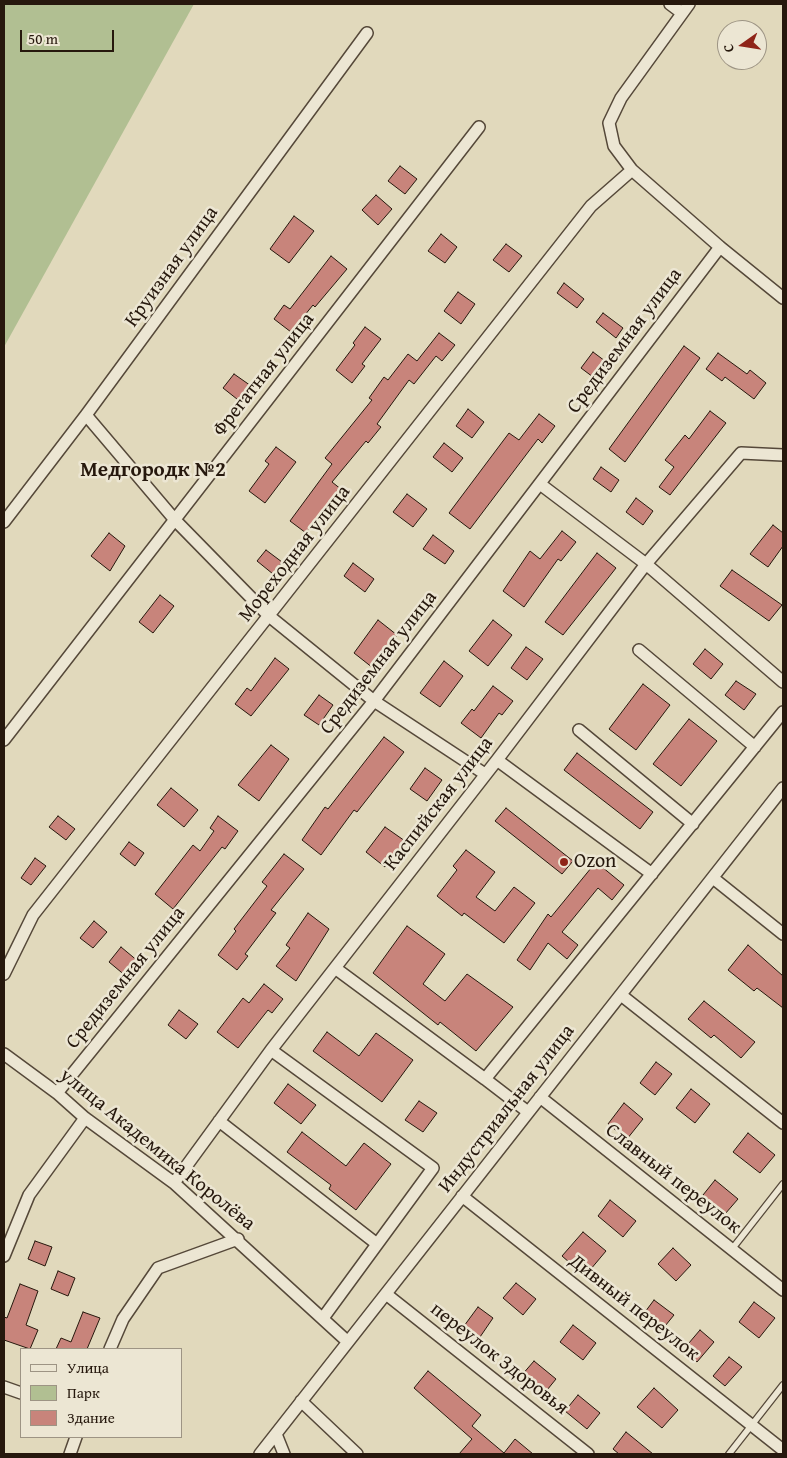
<!DOCTYPE html>
<html>
<head>
<meta charset="utf-8">
<style>
	body { margin:0 }
	#map { position:relative; width:787px; height:1458px; overflow:hidden; background:#e1d9bc; font-family:"Gentium Book Plus",serif }
	canvas { display:block }
	.frame { position:absolute; inset:0; border:5px solid #26180d; pointer-events:none }
	.legend { position:absolute; left:20px; top:1348px; width:162px; height:90px; box-sizing:border-box; background:#ece6d3; border:1px solid #9d9484; margin:0; padding:6px 9px; list-style:none; font-size:15px; color:#26180d }
	.legend li { display:flex; align-items:center; gap:10px; height:25px }
	.legend b { width:25px; border:1px solid #9d9484 }
	.north { position:absolute; left:717px; top:20px; width:50px; height:50px; box-sizing:border-box; background:#ece6d3; border:1px solid #9d9484; border-radius:50%; rotate:257deg; font-size:14px; font-weight:700; line-height:20px; text-align:center; color:#26180d }
	.north::after { content:''; display:block; margin:auto; width:18px; height:22px; background:#8f2418; clip-path:polygon(50% 0,100% 100%,50% 72%,0 100%) }
	.scale { position:absolute; left:20px; top:30px; width:94px; height:22px; box-sizing:border-box; border:2px solid #26180d; border-top:0; padding-left:6px; font-size:15px; line-height:18px; white-space:nowrap; color:#26180d; -webkit-text-stroke:4px #ece6d3; paint-order:stroke }
</style>
</head>
<body>
<div id="map">
<canvas width="787" height="1458"></canvas>
<div class="frame"></div>
<ul class="legend">
<li><b style="height:6px;background:#ece6d3"></b>Улица</li>
<li><b style="height:14px;background:#b1bf92"></b>Парк</li>
<li><b style="height:14px;background:#c8847b"></b>Здание</li>
</ul>
<div class="north">С</div>
<div class="scale">50 m</div>
</div>
<script>
const c = document.querySelector('canvas').getContext('2d');
c.lineJoin = 'round';
function fillPath(path, color) { c.fillStyle = color; c.fill(path, 'evenodd'); }
const toPath = rows => new Path2D(rows.map(r => 'M' + r).join(''));
function trace(path, color, width, dash) { c.strokeStyle = color; c.lineWidth = width; c.lineCap = dash ? 'butt' : 'round'; c.setLineDash(dash || []); c.stroke(path); }
function drawText(font, color, halo, rows, align = 'center') {
  c.font = font + ' "Gentium Book Plus",serif'; c.lineWidth = 5; c.setLineDash([]); c.textBaseline = 'middle'; c.strokeStyle = halo; c.fillStyle = color; for (const [text, x, y, turn = 0] of rows) {
    c.save(); c.translate(x, y); c.rotate((+turn || 0) * Math.PI / 180); c.textAlign = isNaN(turn) ? turn : align; if (halo) c.strokeText(text, 0, 0); c.fillText(text, 0, 0); c.restore();
  }
}
const green = toPath([
	[4,4,194,4,4,347]
]);
const building = toPath([
	[400,166,417,179,405,194,388,181,400,166],
	[376,195,392,209,378,225,362,210,376,195],
	[294,216,314,231,289,263,270,249,294,216],
	[441,234,457,247,445,263,428,251,441,234],
	[506,244,522,256,509,272,493,260,506,244],
	[331,256,347,269,315,307,313,305,291,332,274,319,284,305,290,309,331,256],
	[564,283,584,299,577,308,557,293,564,283],
	[458,292,475,304,461,324,444,311,458,292],
	[603,313,623,328,616,338,596,322,603,313],
	[365,327,381,339,362,364,365,366,352,383,336,370,355,345,353,343,365,327],
	[439,333,455,345,442,361,436,356,414,384,409,380,377,424,381,427,368,443,366,441,332,482,342,490,306,533,290,521,332,464,325,458,372,400,369,398,384,377,388,380,408,354,417,361,439,333],
	[684,346,700,358,625,462,609,449,684,346],
	[593,352,609,364,597,380,581,368,593,352],
	[718,353,747,374,750,370,766,383,754,399,725,377,722,381,706,369,718,353],
	[234,374,254,388,242,403,223,388,234,374],
	[468,409,484,422,472,438,456,426,468,409],
	[710,411,726,423,670,495,659,487,674,467,665,460,685,435,689,439,710,411],
	[539,414,555,426,542,443,538,439,470,529,449,513,509,433,519,440,539,414],
	[444,443,463,458,452,472,433,457,444,443],
	[276,447,296,462,265,503,249,491,269,464,265,461,276,447],
	[601,467,619,480,611,492,593,479,601,467],
	[407,494,427,509,413,527,393,512,407,494],
	[636,498,653,511,643,525,626,512,636,498],
	[773,525,783,533,783,546,768,567,750,554,773,525],
	[562,531,576,542,561,561,558,559,524,607,503,591,530,551,540,559,562,531],
	[109,533,125,546,110,571,91,556,109,533],
	[433,535,454,551,445,564,423,549,433,535],
	[266,550,282,562,273,574,257,561,266,550],
	[597,553,616,568,563,635,545,622,597,553],
	[353,563,374,579,365,592,344,576,353,563],
	[732,570,782,605,769,621,720,586,732,570],
	[160,595,174,606,153,633,139,622,160,595],
	[378,620,397,635,373,668,354,653,378,620],
	[493,620,512,635,488,666,469,651,493,620],
	[526,647,543,659,527,680,511,668,526,647],
	[705,649,723,664,711,679,693,664,705,649],
	[275,658,289,669,251,716,235,704,247,688,251,691,275,658],
	[444,661,463,676,440,707,420,693,444,661],
	[736,681,756,694,744,710,725,695,736,681],
	[643,684,670,705,636,750,609,729,643,684],
	[493,686,513,701,502,715,499,713,481,738,461,723,472,709,474,711,493,686],
	[319,695,333,705,319,725,304,715,319,695],
	[689,719,717,741,681,786,653,764,689,719],
	[384,737,404,752,357,812,354,810,321,855,302,840,325,807,328,809,384,737],
	[271,745,289,759,259,801,238,785,271,745],
	[577,753,653,812,640,829,564,770,577,753],
	[425,768,442,780,427,801,410,789,425,768],
	[171,788,198,810,184,827,157,805,171,788],
	[506,808,573,861,562,874,495,821,506,808],
	[58,816,75,829,66,840,49,827,58,816],
	[218,816,238,831,225,849,222,847,173,909,155,894,193,845,200,851,214,831,210,828,218,816],
	[385,827,405,841,385,867,366,852,385,827],
	[129,842,144,853,135,866,120,854,129,842],
	[466,850,495,872,476,897,495,911,514,887,535,903,504,943,464,913,462,916,437,896,457,870,453,866,466,850],
	[284,854,304,869,271,910,276,913,245,954,248,956,237,970,218,955,236,931,234,929,267,886,262,882,284,854],
	[35,858,46,866,31,885,21,878,35,858],
	[596,862,624,885,612,900,598,888,562,932,578,945,567,959,548,943,530,970,517,960,548,914,551,917,596,862],
	[308,913,329,929,296,981,276,966,290,948,286,945,308,913],
	[94,921,107,932,93,948,80,938,94,921],
	[407,926,445,954,423,984,445,1001,467,974,513,1007,476,1051,440,1022,438,1025,373,973,407,926],
	[748,945,783,976,783,1008,757,988,754,991,728,970,748,945],
	[121,947,139,962,127,977,109,962,121,947],
	[264,984,283,999,272,1013,268,1010,238,1048,217,1032,243,998,249,1003,264,984],
	[704,1001,755,1042,741,1058,714,1035,711,1038,688,1019,704,1001],
	[179,1010,198,1024,186,1039,168,1025,179,1010],
	[327,1032,359,1056,376,1033,413,1060,382,1102,313,1051,327,1032],
	[656,1062,672,1074,655,1095,640,1083,656,1062],
	[288,1084,316,1105,301,1124,274,1103,288,1084],
	[691,1089,710,1104,695,1123,676,1108,691,1089],
	[419,1101,437,1113,423,1132,405,1120,419,1101],
	[624,1103,643,1119,627,1139,608,1124,624,1103],
	[302,1132,346,1166,364,1143,391,1164,356,1210,329,1189,331,1185,287,1152,302,1132],
	[748,1133,775,1155,760,1173,733,1152,748,1133],
	[715,1180,738,1199,725,1214,703,1195,715,1180],
	[610,1200,636,1221,623,1237,598,1216,610,1200],
	[583,1232,606,1251,585,1276,562,1256,583,1232],
	[35,1241,52,1247,45,1266,28,1259,35,1241],
	[673,1248,691,1265,676,1281,658,1264,673,1248],
	[58,1271,75,1278,68,1296,51,1289,58,1271],
	[516,1283,536,1299,523,1315,503,1298,516,1283],
	[20,1284,38,1291,26,1325,38,1330,30,1349,4,1340,4,1317,7,1318,20,1284],
	[654,1300,674,1315,661,1331,642,1316,654,1300],
	[754,1302,775,1318,759,1338,739,1322,754,1302],
	[478,1307,493,1318,480,1337,464,1326,478,1307],
	[83,1312,100,1318,87,1349,56,1349,61,1338,71,1342,83,1312],
	[573,1325,596,1343,583,1360,560,1342,573,1325],
	[700,1330,714,1342,697,1362,683,1350,700,1330],
	[729,1357,742,1367,725,1386,713,1376,729,1357],
	[534,1361,556,1379,543,1395,521,1376,534,1361],
	[428,1371,481,1415,472,1426,504,1453,515,1439,533,1454,459,1454,472,1439,414,1388,428,1371],
	[654,1388,678,1410,662,1428,637,1407,654,1388],
	[578,1395,600,1413,587,1429,565,1411,578,1395],
	[626,1432,653,1454,619,1454,613,1449,626,1432]
]);
const lane = toPath([
	[732,1249,783,1184],
	[729,1454,783,1385]
]);
const street = toPath([
	[670,4,682,13],
	[689,4,621,98,609,123,614,146,632,170,720,247,783,298],
	[86,415,175,520,269,616,374,701,485,774],
	[540,484,646,564,783,682],
	[4,522,86,415,367,33],
	[639,650,755,747],
	[579,730,693,824],
	[4,740,479,127],
	[497,760,652,874],
	[713,878,783,934],
	[335,968,485,1079],
	[4,974,33,915,591,206,632,170],
	[621,995,783,1123],
	[271,1050,433,1168,323,1318],
	[4,1054,57,1093,85,1118,174,1183,348,1342],
	[57,1093,374,701,720,247],
	[540,1097,783,1290],
	[528,1112,485,1079,783,712],
	[219,1121,377,1244],
	[174,1183,271,1050,497,760,646,564,741,453,783,455],
	[462,1196,783,1450],
	[4,1256,29,1195,85,1118],
	[386,1294,588,1454],
	[110,1349,123,1319,158,1268,238,1239],
	[4,1387,21,1393],
	[301,1401,357,1454],
	[276,1434,284,1454],
	[70,1454,76,1437],
	[260,1454,783,788]
]);
const markers = [
	[564,862,5,"#8f2418"]
];
const streetNames = [
	["Круизная улица",172,267,-54],
	["Средиземная улица",625,341,-53],
	["Фрегатная улица",264,375,-52],
	["Мореходная улица",295,554,-52],
	["Средиземная улица",379,663,-52],
	["Каспийская улица",439,804,-52],
	["Средиземная улица",126,978,-51],
	["Индустриальная улица",507,1109,-52],
	["улица Академика Королёва",157,1150,39],
	["Славный переулок",673,1179,38],
	["Дивный переулок",634,1308,38],
	["переулок Здоровья",499,1359,38]
];
const poiNames = [
	["Ozon",574,862]
];
const neighbourhoodNames = [
	["Медгородк №2",153,471]
];
fillPath(green, '#b1bf92');
fillPath(building, '#c8847b');
trace(building, '#26180d', 1);
trace(lane, '#554839', 8);
trace(street, '#554839', 14);
trace(lane, '#ece6d3', 5.5);
trace(street, '#ece6d3', 11);
for (const [x, y, r, color] of markers) { const dot = new Path2D(); dot.arc(x, y, r, 0, 2 * Math.PI); c.fillStyle = color; c.fill(dot); trace(dot, '#ece6d3', 2); }
drawText('20px', '#26180d', '#ece6d3', streetNames);
drawText('20px', '#26180d', '#ece6d3', poiNames, 'left');
drawText('bold 21px', '#26180d', '#ece6d3', neighbourhoodNames);
</script>
</body>
</html>
